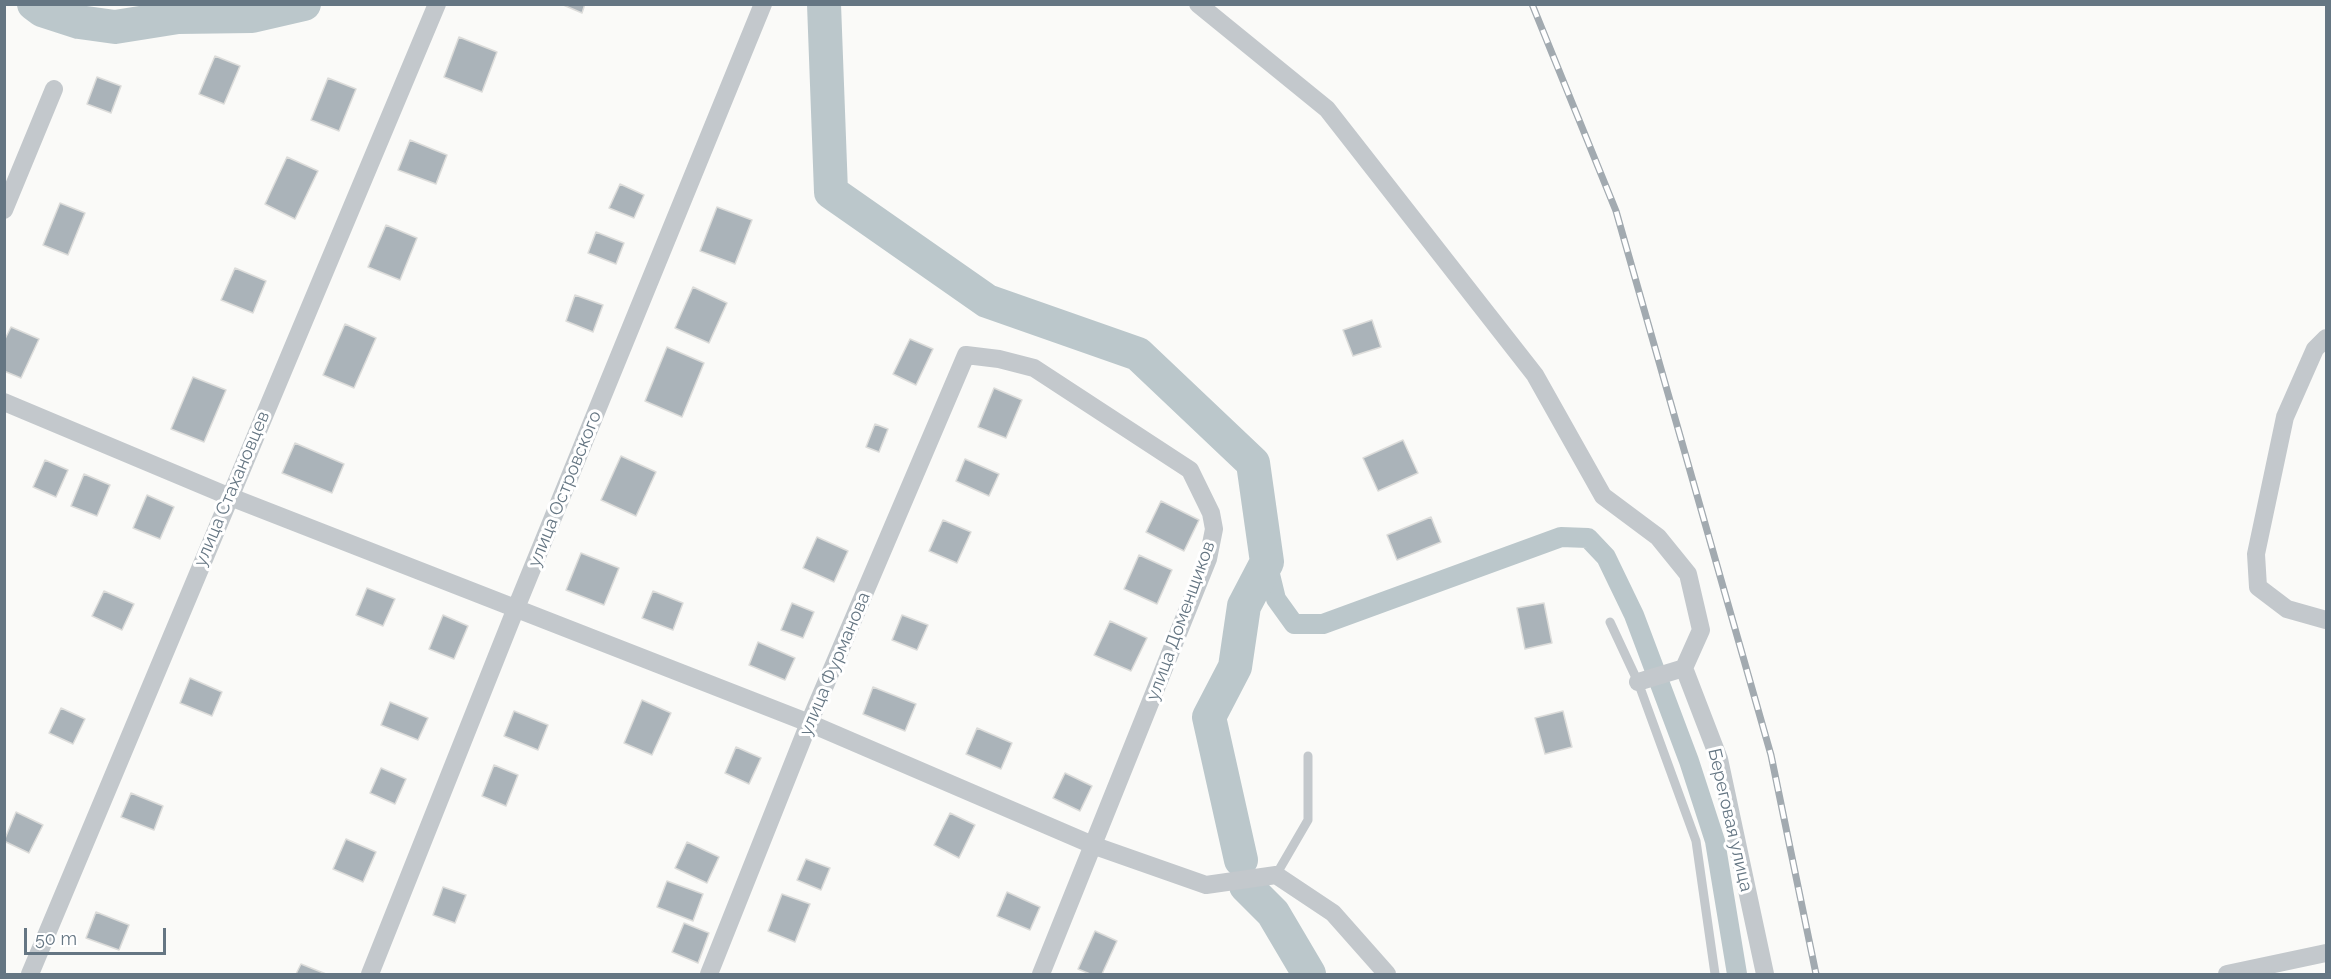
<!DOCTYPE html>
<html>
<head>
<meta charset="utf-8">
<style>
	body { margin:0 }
	#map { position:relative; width:2331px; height:979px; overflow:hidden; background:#fafaf8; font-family:Raleway,sans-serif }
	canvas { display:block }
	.frame { position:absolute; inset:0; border:6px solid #657683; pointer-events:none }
	.scale { position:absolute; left:24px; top:928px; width:142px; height:27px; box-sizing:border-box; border:3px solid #657683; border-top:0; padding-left:8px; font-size:18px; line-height:21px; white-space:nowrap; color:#657683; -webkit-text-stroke:4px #fff; paint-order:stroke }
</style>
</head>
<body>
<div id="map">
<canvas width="2331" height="979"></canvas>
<div class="frame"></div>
<div class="scale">50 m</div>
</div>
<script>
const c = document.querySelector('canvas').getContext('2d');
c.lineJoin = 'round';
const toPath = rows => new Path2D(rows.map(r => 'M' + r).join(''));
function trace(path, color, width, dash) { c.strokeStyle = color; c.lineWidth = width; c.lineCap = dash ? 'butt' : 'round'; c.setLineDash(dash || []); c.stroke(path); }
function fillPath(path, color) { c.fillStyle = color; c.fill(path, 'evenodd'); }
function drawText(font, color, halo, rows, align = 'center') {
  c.font = font + ' Raleway,sans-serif'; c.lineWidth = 6; c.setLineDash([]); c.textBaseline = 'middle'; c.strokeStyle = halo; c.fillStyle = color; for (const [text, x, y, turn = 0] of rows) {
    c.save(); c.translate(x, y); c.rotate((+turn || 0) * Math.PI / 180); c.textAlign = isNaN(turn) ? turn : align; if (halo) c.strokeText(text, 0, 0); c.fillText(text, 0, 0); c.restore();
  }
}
const canal = toPath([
	[1267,562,1276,599,1294,624,1323,624,1561,537,1588,538,1606,557,1634,615,1689,761,1715,841,1737,974]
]);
const river = toPath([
	[34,4,42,10,79,22,115,27,178,17,252,16,304,4],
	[824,4,831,192,987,301,1138,354,1253,463,1267,562,1244,606,1235,667,1209,717,1241,860],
	[1246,886,1273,913,1309,974]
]);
const building = toPath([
	[561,4,585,4,582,13,561,4],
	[459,37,497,52,482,92,444,77,459,37],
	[215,56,240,66,224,104,199,94,215,56],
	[97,77,121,86,111,113,87,104,97,77],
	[328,78,356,89,339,131,311,120,328,78],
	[410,140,447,155,436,184,398,170,410,140],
	[287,157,318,171,295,219,265,204,287,157],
	[620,184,644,195,634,218,609,208,620,184],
	[60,203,85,213,68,255,43,245,60,203],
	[717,207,752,220,735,264,700,251,717,207],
	[386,225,417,238,400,280,368,267,386,225],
	[596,232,624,243,616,264,588,253,596,232],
	[235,268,266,281,253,313,221,300,235,268],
	[693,287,727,303,709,343,675,328,693,287],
	[575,295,603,305,593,332,566,321,575,295],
	[1372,320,1381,347,1353,356,1343,330,1372,320],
	[345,324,376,338,354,388,323,375,345,324],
	[11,327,39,339,21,378,4,371,4,341,11,327],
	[910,339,933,349,916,385,893,374,910,339],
	[667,347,704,363,682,417,645,401,667,347],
	[193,377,226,390,204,442,171,429,193,377],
	[994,388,1022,400,1006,438,978,427,994,388],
	[875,424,888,429,879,452,866,447,875,424],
	[1403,440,1418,473,1378,491,1363,458,1403,440],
	[295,443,344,464,332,493,282,473,295,443],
	[621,456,656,472,636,516,601,500,621,456],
	[965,459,999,474,989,496,956,481,965,459],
	[45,460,68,470,56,497,33,487,45,460],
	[84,474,110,485,97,516,71,506,84,474],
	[147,495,174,507,160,539,133,528,147,495],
	[1161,501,1199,520,1184,551,1146,532,1161,501],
	[1431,517,1441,542,1397,560,1387,535,1431,517],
	[943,520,971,532,957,563,929,551,943,520],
	[817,537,848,551,834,582,803,568,817,537],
	[581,553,619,568,604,605,566,590,581,553],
	[1139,555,1172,570,1157,604,1124,589,1139,555],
	[367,588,395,599,383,626,356,615,367,588],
	[104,591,134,604,122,630,92,616,104,591],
	[653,591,683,603,673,630,642,618,653,591],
	[792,603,814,612,803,638,781,630,792,603],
	[1544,603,1552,643,1525,649,1517,608,1544,603],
	[443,615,468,626,454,659,429,649,443,615],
	[902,615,928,625,917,650,892,640,902,615],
	[1110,621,1147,638,1131,671,1094,655,1110,621],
	[758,642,795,658,785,680,749,665,758,642],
	[190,678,222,692,212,716,180,703,190,678],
	[873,687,916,704,905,731,863,714,873,687],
	[642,700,671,713,652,755,624,743,642,700],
	[390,702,428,718,418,740,381,725,390,702],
	[61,708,85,719,73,744,49,733,61,708],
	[514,711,548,725,538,750,504,736,514,711],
	[1563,711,1572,747,1545,754,1535,718,1563,711],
	[977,728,1012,743,1001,769,966,754,977,728],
	[736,747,761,758,749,784,725,773,736,747],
	[494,765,518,775,506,806,482,796,494,765],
	[381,768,406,779,395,804,370,793,381,768],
	[1065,773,1092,786,1080,811,1053,798,1065,773],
	[131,793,163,806,154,830,121,817,131,793],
	[16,812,43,825,29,853,4,841,16,812],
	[950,813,975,825,959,858,934,845,950,813],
	[346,839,376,852,363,882,333,869,346,839],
	[687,842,719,857,707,883,675,868,687,842],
	[806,859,830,868,821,890,797,880,806,859],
	[667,881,703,894,693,921,657,907,667,881],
	[443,887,466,895,455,923,433,915,443,887],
	[1007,892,1040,907,1030,930,997,916,1007,892],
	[782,894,810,904,795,942,768,931,782,894],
	[96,912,129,925,119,950,86,938,96,912],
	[684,923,709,933,698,963,672,952,684,923],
	[1095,931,1117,941,1102,974,1090,974,1078,969,1095,931],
	[301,964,326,974,296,974,301,964]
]);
const lane = toPath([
	[1610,622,1638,682,1696,841,1715,974],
	[1276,875,1308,820,1308,756]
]);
const street = toPath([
	[1198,4,1327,109,1535,375,1603,496,1658,537,1688,574,1701,630,1684,668,1638,682],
	[4,210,54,89],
	[2326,338,2315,349,2285,417,2256,554,2258,587,2287,609,2326,620],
	[4,402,228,496,809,723,1095,846,1206,885,1276,875,1333,913,1387,974],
	[1684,668,1719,759,1765,974],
	[30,974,437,4],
	[370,974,516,608,763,4],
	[709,974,809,723,966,355,999,359,1034,368,1190,470,1211,513,1214,529,1208,559,1041,974],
	[2227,974,2326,953]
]);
const rail = toPath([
	[1532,4,1616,211,1771,755,1816,974]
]);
const streetNames = [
	["улица Стахановцев",232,489,-67],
	["улица Островского",565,489,-68],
	["улица Доменщиков",1181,621,-70],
	["улица Фурманова",835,664,-67],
	["Береговая улица",1730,820,77]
];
trace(canal, '#bbc7cb', 20);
trace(river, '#bbc7cb', 34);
fillPath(building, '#aab3b9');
trace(building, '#dcdcda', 1.5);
trace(lane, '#c3c8cc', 9);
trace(street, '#c3c8cc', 18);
trace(rail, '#a2aab0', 7);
trace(rail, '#fff', 4.5, [14]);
drawText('18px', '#657683', '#fff', streetNames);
</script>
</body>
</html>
